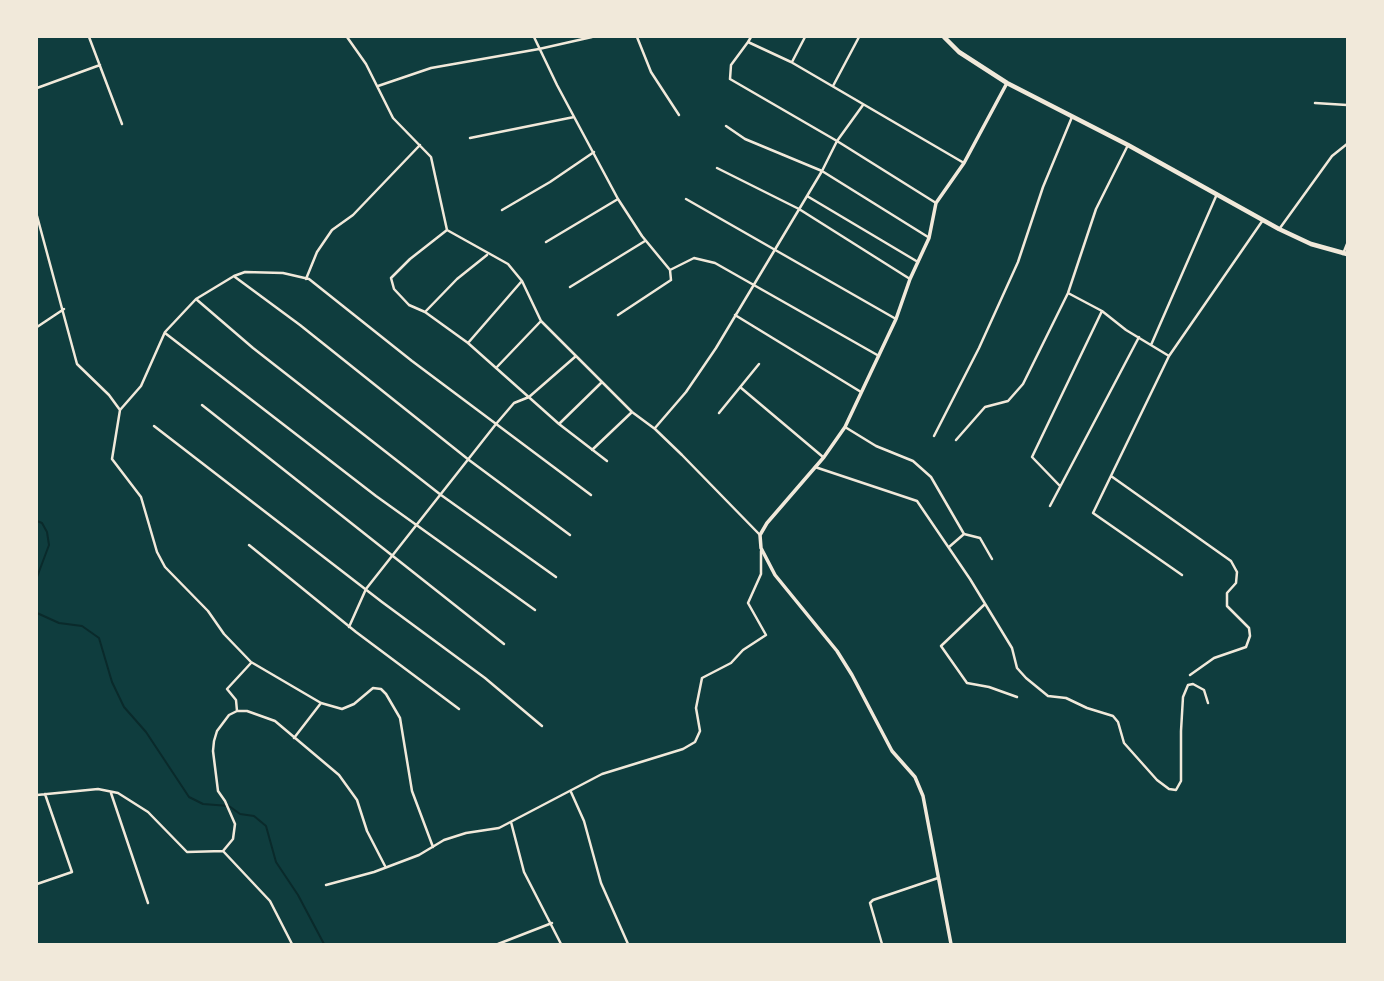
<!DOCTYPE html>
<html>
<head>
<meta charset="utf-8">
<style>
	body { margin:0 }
	#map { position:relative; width:1384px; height:981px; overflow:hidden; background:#0f3d3e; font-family:"Zilla Slab",serif }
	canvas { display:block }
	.frame { position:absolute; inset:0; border:38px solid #f1e9da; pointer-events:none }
</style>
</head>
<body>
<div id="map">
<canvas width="1384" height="981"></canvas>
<div class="frame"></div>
</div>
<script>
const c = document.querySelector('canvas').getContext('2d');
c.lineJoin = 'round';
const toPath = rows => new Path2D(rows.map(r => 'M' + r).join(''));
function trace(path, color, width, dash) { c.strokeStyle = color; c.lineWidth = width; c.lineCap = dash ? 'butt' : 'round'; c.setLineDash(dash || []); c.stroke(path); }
const stream = toPath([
	[37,521,42,523,47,532,49,545,37,577],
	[37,613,59,623,82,626,99,638,112,682,124,707,146,732,189,797,203,804,229,806,240,814,254,816,266,826,276,862,298,895,324,944]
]);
const minor = toPath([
	[89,37,122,124],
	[347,37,366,64,393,118,431,157,447,230,508,264,522,281,541,321,632,412,655,429,682,455,760,535],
	[534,37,557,85,618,199,642,236,670,270,671,280,618,315],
	[637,37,651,72,679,115],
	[751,37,748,42,791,62,964,163],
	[748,42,731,65,730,79,837,141,936,203],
	[792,62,805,37],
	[378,86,431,68,539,49,592,37],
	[833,86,859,37],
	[37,88,100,65],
	[1315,103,1347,105],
	[726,126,745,139,822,171,928,237],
	[470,138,574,117],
	[717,168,799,209,910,279],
	[807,196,918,262],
	[686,199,896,319],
	[502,210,550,182,594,152],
	[37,216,77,364,109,395,120,410],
	[1280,228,1332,156,1347,144],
	[447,230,410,259,391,278,394,289,409,305,425,312,468,343,559,424,607,461],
	[546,242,618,199],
	[1343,254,1347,244],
	[670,270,694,258,715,263,879,356],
	[235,277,300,325,469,460,570,535],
	[306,279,317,252,332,230,353,215,420,145],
	[570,287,645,241],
	[196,299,253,348,441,495,556,577],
	[1102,311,1126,330,1169,356],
	[425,312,457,279,487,255],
	[735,315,861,392],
	[37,327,64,309],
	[165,333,376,496,535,610],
	[468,343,521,282],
	[1151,345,1217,194],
	[496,368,541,321],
	[740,387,823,457],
	[202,405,504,644],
	[719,413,759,364],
	[559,424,601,383],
	[154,426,382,602,485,678,542,726],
	[845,427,876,446,913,461,931,477,964,534,980,538,992,559],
	[655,428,686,392,716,348,822,171,837,141,863,105],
	[934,436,979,348,1018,262,1043,187,1072,117],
	[956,440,985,407,1008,401,1023,384,1068,293,1096,209,1127,147],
	[592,450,632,412],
	[815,467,917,501,970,579,1012,648,1017,668,1026,678,1048,696,1066,698,1087,708,1113,716,1118,722,1124,743,1157,780,1169,789,1176,790,1181,781,1181,731,1183,697,1188,685,1193,684,1204,690,1208,703],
	[1111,476,1231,561,1237,572,1236,583,1227,593,1227,606,1249,628,1250,636,1246,647,1214,658,1190,675],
	[1060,486,1032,457,1102,311,1068,293],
	[1050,506,1139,337],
	[249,545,356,632,459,709],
	[949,547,964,534],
	[1182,575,1093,513,1169,356,1263,220],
	[985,604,941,646,967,683,989,687,1017,697],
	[349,627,366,589,496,424,514,403,529,397,576,356],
	[237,711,236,700,227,689,251,663],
	[294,738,321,703],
	[571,792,584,821,601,883,628,944],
	[111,793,148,903],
	[37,795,98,789,118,793,148,812,187,852,223,851],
	[511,822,524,872,561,944],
	[433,847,412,791,400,718,386,694,381,689,373,688,354,704,342,709,321,703,251,662,224,634,208,611,165,567,157,552,141,497,112,459,120,410,141,386,165,332,196,299,234,276,245,272,283,273,309,279,412,361,591,495],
	[223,851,233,839,235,824,225,801,218,791,213,751,214,741,217,731,229,715,237,711,247,711,275,721,339,775,357,800,367,831,385,866],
	[223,851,270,901,292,944],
	[37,884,72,872,45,794],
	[326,885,374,872,419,855,444,840,466,833,499,828,602,774,683,749,695,742,700,731,696,708,702,678,731,663,743,650,766,635,748,603,761,574,761,551],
	[498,944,552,923],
	[882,944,870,903,873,900,938,878]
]);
const tertiary = toPath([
	[951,944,923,796,915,777,892,751,852,675,837,651,775,575,761,548,760,535,767,523,824,457,845,427,896,319,910,279,929,238,936,203,964,163,1007,83]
]);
const primary = toPath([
	[944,37,959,52,1007,83,1128,145,1279,229,1311,244,1347,254]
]);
trace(stream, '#0a2a2b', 2);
trace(minor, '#f1e9da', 2.5);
trace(tertiary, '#f1e9da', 3.5);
trace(primary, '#f1e9da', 4.5);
</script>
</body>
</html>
